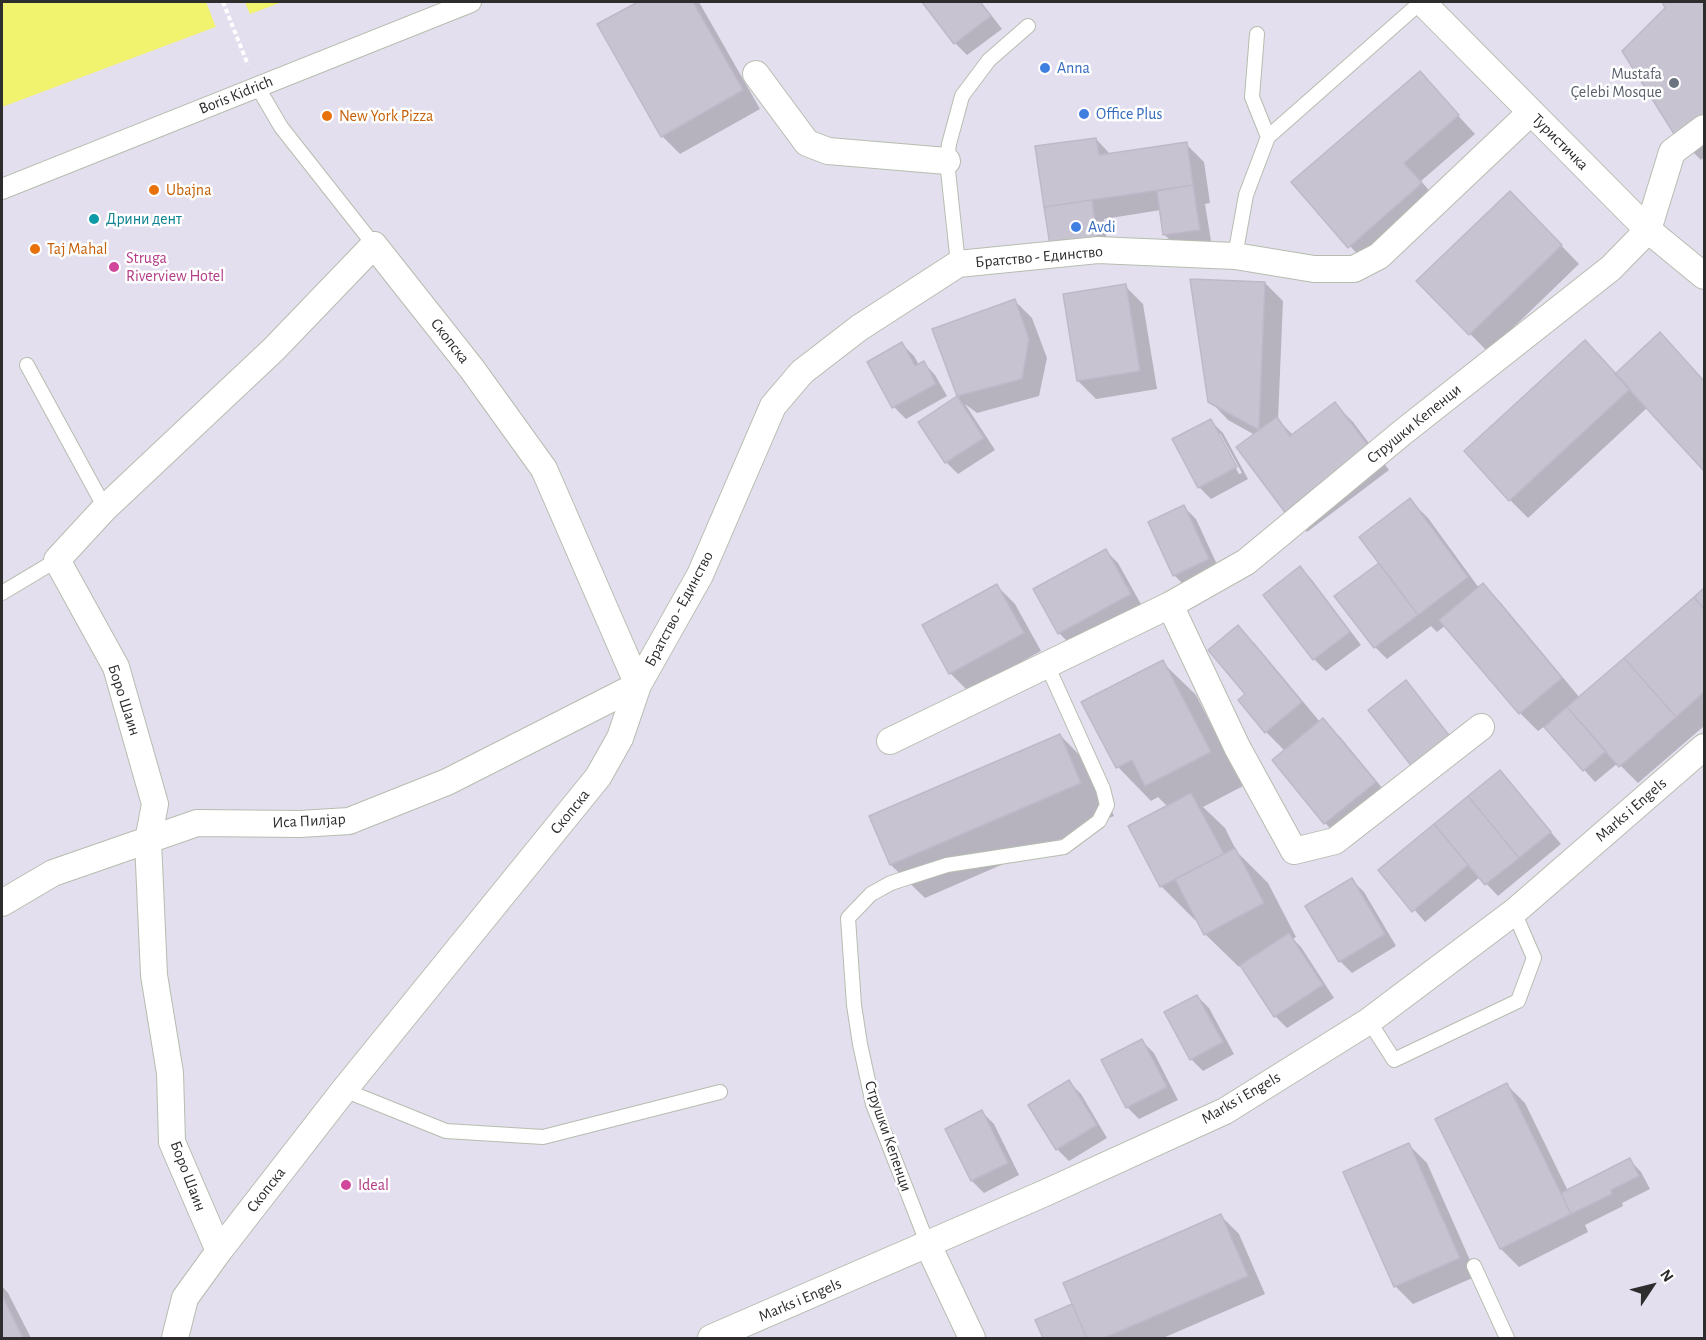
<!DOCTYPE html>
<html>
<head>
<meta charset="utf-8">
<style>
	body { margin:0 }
	#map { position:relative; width:1706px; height:1340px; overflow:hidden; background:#e4dfee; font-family:"Alegreya Sans",sans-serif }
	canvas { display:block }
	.frame { position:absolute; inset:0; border:3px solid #2d2d2d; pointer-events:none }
	.north { position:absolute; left:1622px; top:1256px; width:60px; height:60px; -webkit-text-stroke:4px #fff; paint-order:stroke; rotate:55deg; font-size:16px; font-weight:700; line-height:24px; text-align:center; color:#2d2d2d }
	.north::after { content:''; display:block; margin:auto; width:21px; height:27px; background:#2d2d2d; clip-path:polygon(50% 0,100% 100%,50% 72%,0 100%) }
</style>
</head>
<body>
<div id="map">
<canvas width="1706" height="1340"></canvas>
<div class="frame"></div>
<div class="north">N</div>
</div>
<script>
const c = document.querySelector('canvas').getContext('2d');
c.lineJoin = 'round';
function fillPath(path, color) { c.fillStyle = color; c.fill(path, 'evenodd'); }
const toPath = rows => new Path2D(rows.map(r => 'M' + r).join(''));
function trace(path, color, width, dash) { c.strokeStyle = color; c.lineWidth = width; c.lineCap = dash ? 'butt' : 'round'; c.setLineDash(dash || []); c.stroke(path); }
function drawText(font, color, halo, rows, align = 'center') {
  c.font = font + ' "Alegreya Sans",sans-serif'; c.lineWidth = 5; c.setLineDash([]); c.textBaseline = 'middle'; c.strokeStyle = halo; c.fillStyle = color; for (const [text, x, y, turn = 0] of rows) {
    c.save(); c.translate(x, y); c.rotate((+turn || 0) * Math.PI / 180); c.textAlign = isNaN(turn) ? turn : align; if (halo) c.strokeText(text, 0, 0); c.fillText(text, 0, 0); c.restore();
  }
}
const water = toPath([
	[2,2,282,2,2,107]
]);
const pier = toPath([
	[206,2,245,2,251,17,217,30]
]);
const shadow = toPath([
	[641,2,699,2,760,109,680,154,662,136,599,25],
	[924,2,981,2,1002,29,967,55,955,43],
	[1663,2,1704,2,1704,157,1701,160,1677,136,1667,8],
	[1419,73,1475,134,1421,181,1439,202,1367,265,1293,182],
	[1096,139,1111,155,1186,144,1204,162,1210,203,1205,204,1211,241,1177,247,1165,235,1161,210,1104,219,1109,257,1045,207,1037,148],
	[1528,211,1579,264,1488,352,1418,281],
	[1265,283,1283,301,1278,420,1293,435,1335,404,1353,422,1389,470,1307,532,1289,514,1255,435,1228,420,1210,401],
	[1125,286,1143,304,1157,389,1096,399,1078,381],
	[1014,300,1032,318,1047,358,1039,396,977,413,965,404,995,450,958,474,946,462,920,422,959,397,934,330],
	[1660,334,1704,381,1704,469,1648,407,1528,518,1510,500,1616,375],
	[902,344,914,356,919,365,924,363,935,375,947,396,906,419,894,407],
	[1211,421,1223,433,1248,479,1211,499,1199,487],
	[1217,433,1220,433,1242,473,1239,474],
	[1410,500,1428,518,1479,588,1483,585,1501,603,1580,698,1704,590,1704,726,1638,783,1618,763,1595,782,1545,726,1538,731,1520,713,1446,625,1437,632,1431,626,1387,659,1375,647,1381,563],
	[1184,507,1196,519,1220,571,1186,587,1174,575],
	[1106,551,1118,563,1142,606,1071,645,1059,633],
	[1300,568,1312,580,1361,645,1326,671,1314,659],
	[997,586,1015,604,1041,651,968,691,950,673],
	[1238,627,1256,645,1320,722,1323,720,1341,738,1393,801,1343,841,1325,823,1274,760,1285,751,1266,732,1240,700,1247,694],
	[1162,662,1196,695,1243,786,1203,807,1225,828,1237,852,1268,883,1296,937,1293,939,1301,947,1334,998,1287,1028,1275,1016,1242,965,1239,967,1205,934,1197,919,1195,920,1161,886,1130,827,1168,807,1158,797,1151,801,1118,767,1083,703],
	[1406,682,1417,694,1462,751,1426,779],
	[1060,735,1093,769,1114,816,925,898,891,865,871,817],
	[1500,772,1561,844,1498,896,1480,877,1425,922,1380,870],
	[1352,880,1364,892,1396,946,1352,973,1340,961],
	[1197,996,1209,1008,1234,1054,1203,1071,1191,1059],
	[1142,1041,1154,1053,1178,1100,1139,1119,1127,1107],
	[1069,1082,1081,1094,1107,1138,1069,1161,1057,1149],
	[1507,1085,1525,1103,1568,1191,1630,1160,1641,1172,1650,1189,1622,1203,1623,1206,1585,1225,1588,1232,1519,1267,1501,1249,1437,1120],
	[982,1112,994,1124,1019,1175,984,1193,972,1181,947,1130],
	[1409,1145,1427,1163,1477,1276,1413,1304,1395,1286],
	[1221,1216,1239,1234,1265,1294,1163,1338,1045,1338,1037,1321,1071,1306,1077,1311],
	[2,1286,8,1293,31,1338,2,1338]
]);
const building = toPath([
	[638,2,693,2,743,90,661,137,597,24,638,2],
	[922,2,980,2,991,16,954,44,922,2],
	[1662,2,1704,2,1704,116,1676,137,1622,51,1665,8,1662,2],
	[1420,71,1459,115,1404,163,1422,183,1348,248,1291,182,1420,71],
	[1096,138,1099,155,1187,142,1193,185,1044,207,1035,146,1096,138],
	[1193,185,1200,230,1163,235,1157,191,1193,185],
	[1510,191,1562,245,1469,335,1416,281,1510,191],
	[1092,200,1098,246,1051,252,1044,207,1092,200],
	[1190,279,1265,282,1259,430,1208,402,1190,279],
	[1126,284,1140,371,1077,381,1063,294,1126,284],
	[1015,299,1029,339,1022,379,957,396,932,329,1015,299],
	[1660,332,1704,381,1704,471,1615,374,1660,332],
	[1585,340,1630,389,1509,501,1464,451,1585,340],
	[902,342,915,366,924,361,936,384,892,408,867,362,902,342],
	[957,396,984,438,945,463,918,422,957,396],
	[1335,402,1373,452,1287,515,1236,447,1277,417,1290,436,1335,402],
	[1211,419,1237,467,1198,488,1172,439,1211,419],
	[1410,498,1468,577,1418,615,1359,537,1410,498],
	[1184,505,1209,559,1173,576,1148,522,1184,505],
	[1106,549,1131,594,1058,634,1033,589,1106,549],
	[1379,563,1418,615,1374,648,1334,596,1379,563],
	[1300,566,1350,632,1313,660,1263,595,1300,566],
	[1483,583,1562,678,1519,714,1439,620,1483,583],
	[997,584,1024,633,949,674,922,625,997,584],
	[1704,588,1704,609,1694,597,1704,588],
	[1694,597,1704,609,1704,692,1676,717,1624,658,1694,597],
	[1238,625,1302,702,1265,733,1238,700,1245,694,1208,650,1238,625],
	[1624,658,1676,717,1619,767,1567,707,1624,658],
	[1163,660,1211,752,1145,786,1132,760,1116,768,1081,702,1163,660],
	[1406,680,1451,738,1413,768,1368,710,1406,680],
	[1567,707,1606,751,1583,771,1544,727,1567,707],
	[1323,718,1376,782,1324,824,1272,760,1323,718],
	[1060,734,1081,783,890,865,869,816,1060,734],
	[1500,770,1551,832,1519,858,1468,796,1500,770],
	[1191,793,1224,854,1160,887,1128,826,1191,793],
	[1468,796,1519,858,1485,885,1434,824,1468,796],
	[1434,824,1468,865,1412,912,1378,870,1434,824],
	[1235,848,1264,903,1204,935,1175,879,1235,848],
	[1352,878,1385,934,1339,962,1305,906,1352,878],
	[1289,933,1323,985,1274,1017,1240,965,1289,933],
	[1197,995,1223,1042,1190,1060,1164,1012,1197,995],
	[1142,1039,1167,1087,1126,1108,1101,1060,1142,1039],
	[1069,1080,1097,1125,1056,1150,1028,1105,1069,1080],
	[1507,1083,1571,1214,1500,1249,1435,1119,1507,1083],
	[982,1110,1008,1163,971,1181,945,1129,982,1110],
	[1409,1143,1460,1258,1394,1287,1343,1172,1409,1143],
	[1630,1158,1639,1176,1611,1190,1612,1194,1571,1214,1561,1193,1630,1158],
	[1221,1214,1248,1276,1104,1338,1087,1338,1063,1283,1221,1214],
	[2,1295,23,1338,2,1338,2,1295],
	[1072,1304,1087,1338,1043,1338,1035,1320,1072,1304]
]);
const path = toPath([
	[223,2,248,65]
]);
const service = toPath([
	[257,86,281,127,374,245],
	[1268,137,1421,2],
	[1235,256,1246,195,1268,137,1252,97,1257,34],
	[958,264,947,161,949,144,962,96,989,60,1028,26],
	[27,365,105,508],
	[2,593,57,560],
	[1369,1021,1394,1060,1518,1001,1534,958,1514,912],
	[344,1090,446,1131,543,1137,720,1092],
	[928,1245,873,1104,860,1044,854,1005,848,918,871,894,891,883,947,865,1064,847,1099,821,1107,805,1103,789,1047,665],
	[1474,1266,1507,1338]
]);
const pedestrian = toPath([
	[2,189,471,2]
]);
const minor = toPath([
	[1422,2,1648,230,1704,276],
	[756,74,807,143,828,151,947,161],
	[1170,605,1237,747,1294,851,1335,841,1481,727],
	[890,741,1170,605,1246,562,1403,432,1611,268,1648,230,1672,152,1704,128],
	[2,903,53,873,197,823,300,824,349,821,447,782,638,685,700,575,773,406,802,372,859,328,958,264,1098,250,1235,256,1314,269,1354,269,1379,256,1531,112],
	[928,1245,972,1338],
	[175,1338,185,1298,219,1251,344,1090,598,777,620,738,638,685,544,469,472,369,374,245,274,349,105,508,57,560,116,667,155,804,148,841,154,975,170,1073,172,1142,219,1251],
	[711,1338,1045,1193,1225,1111,1369,1021,1514,912,1704,747]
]);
const markers = [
	[1045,68,6,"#3f7fe0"],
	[1674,83,6,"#6b7280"],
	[1084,114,6,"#3f7fe0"],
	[327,116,6,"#e8710a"],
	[154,190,6,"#e8710a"],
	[94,219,6,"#0f9aa8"],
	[1076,227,6,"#3f7fe0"],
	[35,249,6,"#e8710a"],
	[114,267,6,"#d1479c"],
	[346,1185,6,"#d1479c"]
];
const shopNames = [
	["Anna",1057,68],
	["Office Plus",1096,114],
	["Avdi",1088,227]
];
const worshipNames = [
	["Mustafa",1662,74],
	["Çelebi Mosque",1662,92]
];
const streetNames = [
	["Boris Kidrich",236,95,-22],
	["Туристичка",1560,142,45],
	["Братство - Единство",1039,257,-5],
	["Скопска",450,341,52],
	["Струшки Кепенци",1414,424,-39],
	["Братство - Единство",679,609,-62],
	["Боро Шаин",124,700,72],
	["Marks i Engels",1631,810,-41],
	["Скопска",570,812,-51],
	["Иса Пилјар",309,821,-3],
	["Marks i Engels",1241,1098,-30],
	["Струшки Кепенци",888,1136,71],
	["Боро Шаин",188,1176,69],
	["Скопска",266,1190,-52],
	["Marks i Engels",800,1300,-23]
];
const foodNames = [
	["New York Pizza",339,116],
	["Ubajna",166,190],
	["Taj Mahal",47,249]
];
const cultureNames = [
	["Дрини дент",106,219]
];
const hotelNames = [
	["Struga",126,258],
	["Riverview Hotel",126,276],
	["Ideal",358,1185]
];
fillPath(water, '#f1f36f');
fillPath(pier, '#e4dfee');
fillPath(shadow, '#0003');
fillPath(building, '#c8c3d1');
trace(building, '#bfb8ca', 1.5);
trace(service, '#b6bdaf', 16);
trace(pedestrian, '#b6bdaf', 22);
trace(minor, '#b6bdaf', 28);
trace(path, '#fff', 4, [4.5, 3]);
trace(service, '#fff', 14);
trace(pedestrian, '#fff', 20);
trace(minor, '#fff', 26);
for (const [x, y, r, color] of markers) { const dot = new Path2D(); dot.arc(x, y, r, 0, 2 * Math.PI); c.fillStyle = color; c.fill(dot); trace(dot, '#fff', 2); }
drawText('16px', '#366cbe', '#fff', shopNames, 'left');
drawText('16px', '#5b616d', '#fff', worshipNames, 'right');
drawText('16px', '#2d2d2d', '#fff', streetNames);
drawText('16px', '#c56008', '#fff', foodNames, 'left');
drawText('16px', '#0d838f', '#fff', cultureNames, 'left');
drawText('16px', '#b23c85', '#fff', hotelNames, 'left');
</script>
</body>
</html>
